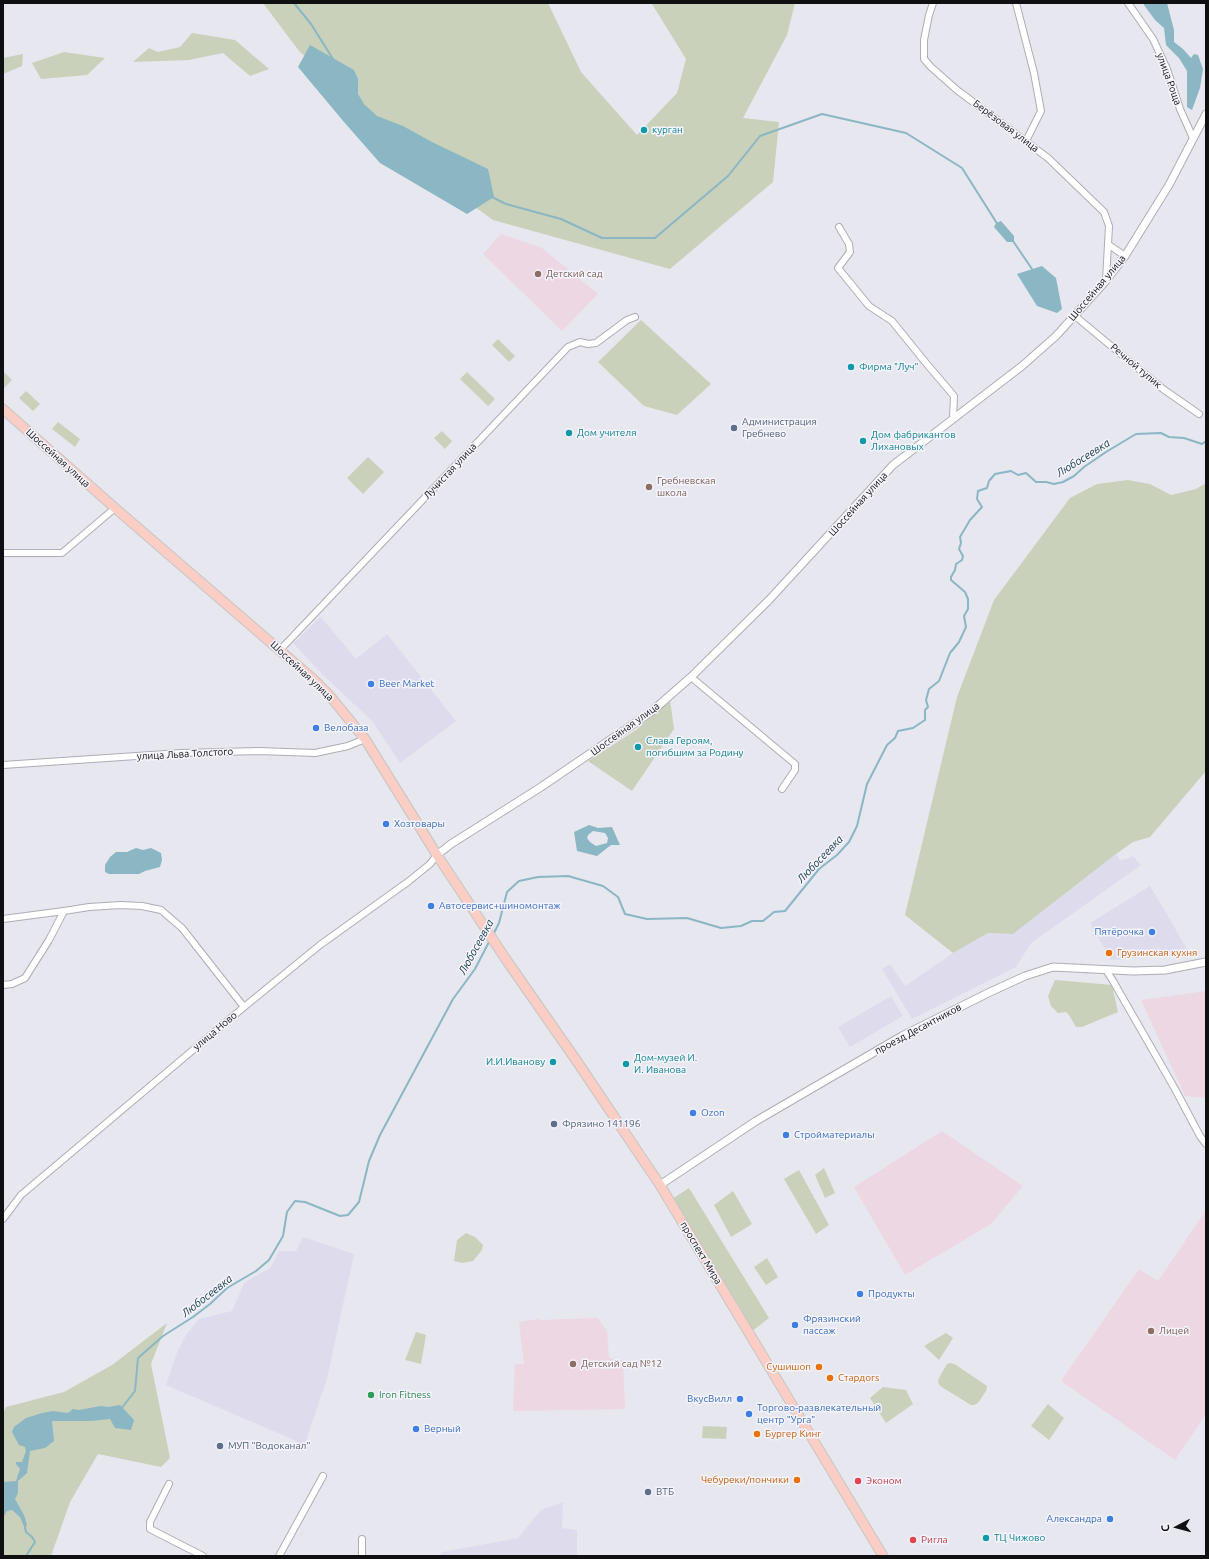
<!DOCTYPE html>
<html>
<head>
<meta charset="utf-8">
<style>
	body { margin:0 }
	#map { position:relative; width:1209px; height:1559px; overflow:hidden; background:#e7e7ef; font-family:Ubuntu,sans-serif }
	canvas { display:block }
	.frame { position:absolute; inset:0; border:4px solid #101013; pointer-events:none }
	.north { position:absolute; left:1157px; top:1507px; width:40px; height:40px; -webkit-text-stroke:3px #f5f4fc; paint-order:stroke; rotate:264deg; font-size:11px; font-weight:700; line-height:16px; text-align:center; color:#101013 }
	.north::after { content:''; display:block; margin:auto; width:14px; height:18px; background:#101013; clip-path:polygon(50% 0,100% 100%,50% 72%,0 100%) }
</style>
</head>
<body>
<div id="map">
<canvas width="1209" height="1559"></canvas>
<div class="frame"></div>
<div class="north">С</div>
</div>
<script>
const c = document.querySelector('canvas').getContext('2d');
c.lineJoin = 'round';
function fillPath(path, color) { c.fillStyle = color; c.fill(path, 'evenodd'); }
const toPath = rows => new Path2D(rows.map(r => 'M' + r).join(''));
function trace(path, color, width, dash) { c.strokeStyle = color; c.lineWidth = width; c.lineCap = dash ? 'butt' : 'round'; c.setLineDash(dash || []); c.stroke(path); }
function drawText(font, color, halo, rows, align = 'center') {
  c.font = font + ' Ubuntu,sans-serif'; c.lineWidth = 3; c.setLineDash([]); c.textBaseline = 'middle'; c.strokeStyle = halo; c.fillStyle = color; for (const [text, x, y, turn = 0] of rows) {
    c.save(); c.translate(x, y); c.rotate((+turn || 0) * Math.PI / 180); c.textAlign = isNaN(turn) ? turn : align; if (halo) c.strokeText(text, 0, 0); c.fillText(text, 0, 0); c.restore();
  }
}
const built = toPath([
	[321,617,356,659,387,634,456,721,400,763,373,722,320,672,293,643],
	[1116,854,1121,861,1133,856,1141,865,1031,943,1016,967,912,1019,882,969,890,964,905,986,953,953,988,933,1013,934],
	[1150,886,1164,909,1189,953,1111,960,1090,923],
	[891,996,903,1016,850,1047,838,1027],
	[303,1237,354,1254,327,1379,304,1446,292,1439,166,1385,176,1355,186,1335,199,1319,232,1311,244,1283,270,1268,279,1251,296,1251],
	[563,1502,562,1528,577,1530,577,1556,438,1556,443,1552,518,1538,541,1510]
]);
const education = toPath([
	[501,234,542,248,598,294,562,331,483,254],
	[1206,991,1206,1098,1185,1096,1141,1000],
	[942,1131,1023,1186,991,1224,905,1275,854,1187],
	[1206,1210,1206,1414,1175,1460,1061,1381,1139,1269,1158,1281],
	[598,1318,607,1331,609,1358,623,1361,625,1409,513,1411,515,1364,524,1364,519,1322,538,1319,540,1320]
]);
const green = toPath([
	[263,3,795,3,787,35,743,118,779,122,773,182,670,269,493,220,432,176,299,51],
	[548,3,652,4,686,59,677,93,637,135,581,72],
	[192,33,235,40,269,69,250,76,223,53,189,60,133,62,149,48,158,52,180,47],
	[64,52,105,58,87,75,41,79,32,63],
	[23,54,22,66,3,74,3,58],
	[641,320,711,384,677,415,644,406,598,362],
	[498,339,515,356,509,362,492,345],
	[3,371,12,380,3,389],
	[467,372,495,399,488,406,460,379],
	[26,391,40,404,33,411,19,398],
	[58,422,80,439,75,447,52,429],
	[442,431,452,441,445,449,434,438],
	[368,457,384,472,363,494,347,478],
	[1128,480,1150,484,1171,495,1196,489,1206,483,1206,771,1150,837,1133,842,1116,854,1013,934,988,933,953,953,905,915,957,697,994,600,1070,498,1097,484],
	[670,700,674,729,632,791,588,761,636,730],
	[1055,980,1112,985,1118,1012,1082,1027,1076,1027,1069,1015,1066,1012,1058,1013,1051,1006,1048,996],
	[824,1168,835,1193,825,1198,815,1175],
	[799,1170,829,1225,816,1234,784,1179],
	[689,1188,769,1318,751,1332,672,1199],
	[733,1191,752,1224,731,1237,714,1205],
	[466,1233,475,1237,483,1245,482,1250,473,1261,462,1263,454,1261,457,1240],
	[767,1258,778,1277,766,1285,754,1267],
	[167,1323,151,1364,170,1458,161,1467,98,1454,70,1502,51,1556,3,1556,3,1413,6,1407,64,1392,112,1365],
	[416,1332,426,1335,421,1364,405,1360],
	[946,1333,953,1338,939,1360,924,1346],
	[951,1363,956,1365,987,1386,986,1391,978,1403,974,1405,971,1405,940,1386,938,1382,939,1378,947,1364],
	[883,1387,906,1390,913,1404,886,1423,870,1398],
	[1048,1404,1064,1418,1049,1440,1031,1426],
	[703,1426,727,1427,726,1439,702,1438]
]);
const water = toPath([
	[1144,3,1167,3,1174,30,1174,42,1183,49,1191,58,1194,54,1198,55,1203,69,1200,88,1192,110,1187,107,1187,71,1179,58,1166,45,1164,28,1155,20,1144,5],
	[310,45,354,70,358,79,358,94,364,104,377,116,403,126,432,142,488,169,494,197,467,214,380,163,344,122,298,67],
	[1001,221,1014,236,1014,242,1007,242,994,227,996,223],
	[1042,266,1056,278,1062,309,1057,313,1037,306,1017,274],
	[589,825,598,828,612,827,620,845,611,845,597,856,577,851,574,832],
	[593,831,605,833,608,838,607,843,596,846,590,842,587,838,588,835],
	[136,848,143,850,151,848,161,853,162,860,160,867,145,871,139,874,109,874,105,872,105,865,110,857,116,852,127,852],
	[120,1405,134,1420,131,1430,115,1428,110,1419,91,1421,52,1421,54,1441,45,1448,30,1451,27,1473,18,1481,18,1493,15,1499,24,1515,27,1525,25,1529,20,1517,12,1510,7,1511,3,1518,3,1527,3,1482,16,1481,20,1469,16,1464,16,1462,22,1462,26,1451,25,1447,19,1445,12,1432,14,1427,26,1418,42,1413,53,1411,68,1413,73,1409,79,1410,101,1406,108,1407]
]);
const stream = toPath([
	[294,3,311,24,333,59],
	[492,197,506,204,561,219,602,238,655,238,728,176,760,136,822,114,906,133,962,168,998,225],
	[1013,241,1032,269],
	[493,935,499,923,507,892,519,881,538,877,568,876,603,886,618,897,625,914,647,919,687,918,721,928,741,926,752,921,763,921,774,912,785,911,819,869,837,855,849,842,857,826,867,784,887,745,895,738,898,731,913,728,925,720,925,710,928,707,926,700,929,689,939,681,950,653,959,642,966,627,964,616,968,609,968,599,965,592,951,580,951,577,955,570,956,564,962,560,963,556,959,549,961,543,960,537,970,520,982,507,977,499,978,491,987,488,989,481,995,474,1011,471,1018,475,1026,473,1036,482,1046,482,1054,484,1063,482,1074,476,1084,467,1106,452,1136,434,1161,433,1169,437,1184,438,1202,444,1206,441],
	[121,1409,135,1391,138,1358,163,1336,193,1317,210,1304,227,1288,256,1271,269,1260,283,1236,287,1212,295,1201,305,1202,340,1216,348,1215,359,1202,369,1161,380,1135,453,999,475,969,490,940],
	[25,1528,26,1532,32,1537,35,1542,26,1556]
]);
const minor = toPath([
	[933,3,929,15,924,40,924,59,931,67,957,90,1048,158,1104,212,1109,226,1106,280],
	[1016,3,1034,73,1041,111,1026,141],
	[1128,3,1153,39,1167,69,1180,109,1193,138],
	[839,227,849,244,850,252,838,268,869,306,892,321,926,363,954,396,953,418],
	[1109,245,1125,256],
	[1075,316,1163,389,1199,414],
	[3,553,62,553,115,508],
	[280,650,568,347,580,342,588,344,596,343,627,320,635,317],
	[691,677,795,764,795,770,782,789],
	[3,765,181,753,259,751,315,753,348,746,365,739],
	[3,919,64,911,89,907,121,905,142,906,161,910,182,928,244,1007],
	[1106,970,1113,981,1175,1089,1200,1136,1206,1144],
	[3,985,12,984,25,978,49,940,64,911],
	[3,1219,21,1195,244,1007,320,945,409,881,430,864,437,855],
	[169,1484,150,1522,150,1529,203,1556],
	[279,1556,323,1476],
	[362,1556,362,1539]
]);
const tertiary = toPath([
	[437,855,451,844,541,787,651,712,691,677,769,600,893,465,1022,366,1056,336,1104,283,1125,256,1169,185,1206,114],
	[660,1185,756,1121,902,1036,988,993,1025,976,1053,967,1133,971,1165,970,1206,962]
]);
const primary = toPath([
	[3,409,115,508,313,679,330,696,365,739,437,855,505,958,576,1060,660,1185,883,1556]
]);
const markers = [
	[644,130,4,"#0f9aa8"],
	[538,274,4,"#8d6e63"],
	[851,367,4,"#0f9aa8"],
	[734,428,4,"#5c6f8a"],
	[569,433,4,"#0f9aa8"],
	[863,441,4,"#0f9aa8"],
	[649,487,4,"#8d6e63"],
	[371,684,4,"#3f7fe0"],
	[316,728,4,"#3f7fe0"],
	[638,747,4,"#0f9aa8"],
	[386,824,4,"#3f7fe0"],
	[431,906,4,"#3f7fe0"],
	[1152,932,4,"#3f7fe0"],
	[1109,953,4,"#e8710a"],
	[553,1062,4,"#0f9aa8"],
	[626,1064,4,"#0f9aa8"],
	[693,1113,4,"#3f7fe0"],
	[554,1124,4,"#5c6f8a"],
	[786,1135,4,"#3f7fe0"],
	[860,1294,4,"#3f7fe0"],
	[795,1325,4,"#3f7fe0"],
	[1151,1331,4,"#8d6e63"],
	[573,1364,4,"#8d6e63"],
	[819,1367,4,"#e8710a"],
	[830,1378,4,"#e8710a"],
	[371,1395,4,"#2e9e5b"],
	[740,1399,4,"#3f7fe0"],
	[749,1414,4,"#3f7fe0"],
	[416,1429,4,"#3f7fe0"],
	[757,1434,4,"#e8710a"],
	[220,1446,4,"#5c6f8a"],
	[797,1480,4,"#e8710a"],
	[858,1481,4,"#e0444e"],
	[648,1492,4,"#5c6f8a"],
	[1110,1519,4,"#3f7fe0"],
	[986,1538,4,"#0f9aa8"],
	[913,1540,4,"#e0444e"]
];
const streetNames = [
	["улица Роща",1169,79,70],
	["Берёзовая улица",1006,126,37],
	["Шоссейная улица",1097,288,-50],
	["Речной тупик",1136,366,40],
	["Шоссейная улица",58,458,42],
	["Лучистая улица",450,471,-47],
	["Шоссейная улица",858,504,-48],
	["Шоссейная улица",302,671,43],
	["Шоссейная улица",625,729,-36],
	["улица Льва Толстого",185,754,-3],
	["проезд Десантников",918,1029,-28],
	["улица Ново",215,1031,-40],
	["проспект Мира",701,1253,59]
];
const cultureNames = [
	["курган",652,130],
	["Фирма \"Луч\"",859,367],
	["Дом учителя",577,433],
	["Дом фабрикантов",871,435],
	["Лихановых",871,447],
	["Слава Героям,",646,741],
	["погибшим за Родину",646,753],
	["Дом-музей И.",634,1058],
	["И. Иванова",634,1070],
	["И.И.Иванову",545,1062,"right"],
	["ТЦ Чижово",994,1538]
];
const educationNames = [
	["Детский сад",546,274],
	["Гребневская",657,481],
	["школа",657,493],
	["Лицей",1159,1331],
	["Детский сад №12",581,1364]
];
const serviceNames = [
	["Администрация",742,422],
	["Гребнево",742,434],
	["Фрязино 141196",562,1124],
	["МУП \"Водоканал\"",228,1446],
	["ВТБ",656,1492]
];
const shopNames = [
	["Beer Market",379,684],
	["Велобаза",324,728],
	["Хозтовары",394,824],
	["Автосервис+шиномонтаж",439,906],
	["Пятёрочка",1144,932,"right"],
	["Ozon",701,1113],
	["Стройматериалы",794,1135],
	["Продукты",868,1294],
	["Фрязинский",803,1319],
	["пассаж",803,1331],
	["ВкусВилл",732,1399,"right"],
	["Торгово-развлекательный",757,1408],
	["центр \"Урга\"",757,1420],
	["Верный",424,1429],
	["Александра",1102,1519,"right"]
];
const foodNames = [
	["Грузинская кухня",1117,953],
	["Сушишоп",811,1367,"right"],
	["Стардогs",838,1378],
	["Бургер Кинг",765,1434],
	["Чебуреки/пончики",789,1480,"right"]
];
const leisureNames = [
	["Iron Fitness",379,1395]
];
const healthNames = [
	["Эконом",866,1481],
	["Ригла",921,1540]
];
const waterNames = [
	["Любосеевка",1083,458,-32],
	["Любосеевка",820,859,-46],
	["Любосеевка",476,947,-61],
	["Любосеевка",207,1296,-38]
];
fillPath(built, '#dedcec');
fillPath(education, '#edd7e3');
fillPath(green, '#c9d1bb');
fillPath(water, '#8bb6c4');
trace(stream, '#8bb6c4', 2);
trace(minor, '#aeadb5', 8);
trace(tertiary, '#aeadb5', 9);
trace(primary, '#c6c6c6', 11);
trace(minor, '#fff', 6);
trace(tertiary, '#fff', 7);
trace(primary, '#facdc5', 9);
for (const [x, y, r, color] of markers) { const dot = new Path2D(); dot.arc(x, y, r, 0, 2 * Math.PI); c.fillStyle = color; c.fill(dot); trace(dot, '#f5f4fc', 1.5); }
drawText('10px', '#101013', '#f5f4fc', streetNames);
drawText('10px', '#0d838f', '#f5f4fc', cultureNames, 'left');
drawText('10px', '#785e54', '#f5f4fc', educationNames, 'left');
drawText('10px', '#4e5e75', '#f5f4fc', serviceNames, 'left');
drawText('10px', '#366cbe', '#f5f4fc', shopNames, 'left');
drawText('10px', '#c56008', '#f5f4fc', foodNames, 'left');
drawText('10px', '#27864d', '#f5f4fc', leisureNames, 'left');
drawText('10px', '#be3a42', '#f5f4fc', healthNames, 'left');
drawText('italic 11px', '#153c48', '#f5f4fc', waterNames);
</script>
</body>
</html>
